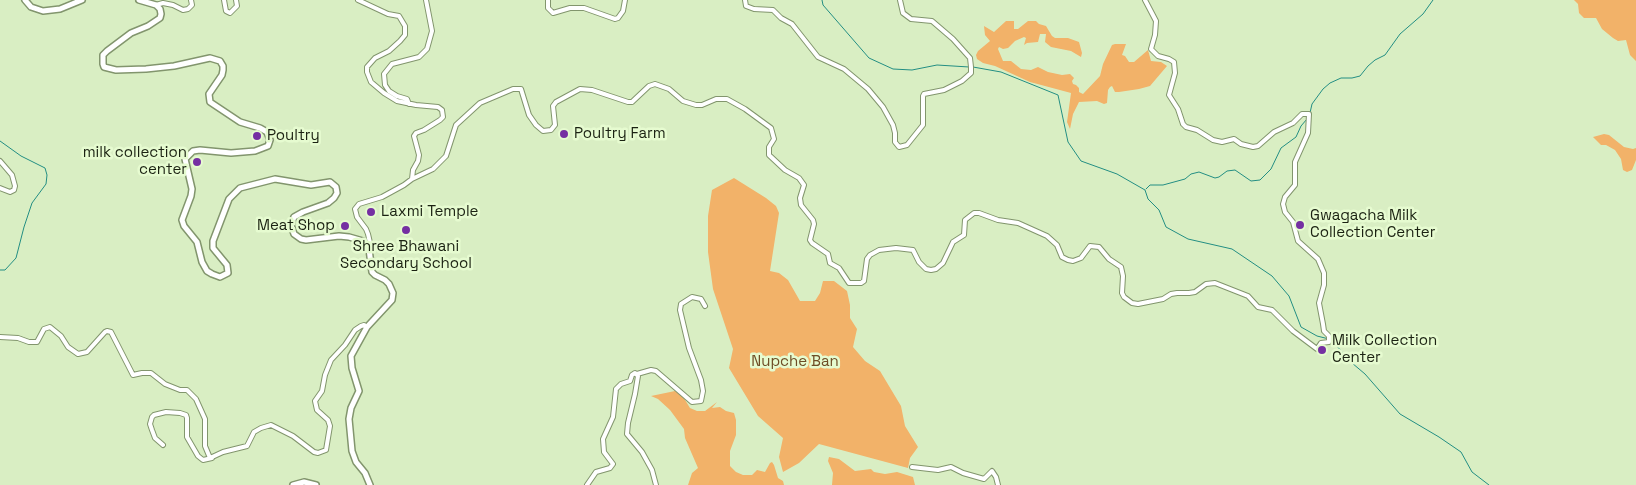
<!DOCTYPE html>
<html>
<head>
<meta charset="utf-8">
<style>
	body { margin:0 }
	canvas { display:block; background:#d9eec3 }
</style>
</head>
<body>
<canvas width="1636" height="485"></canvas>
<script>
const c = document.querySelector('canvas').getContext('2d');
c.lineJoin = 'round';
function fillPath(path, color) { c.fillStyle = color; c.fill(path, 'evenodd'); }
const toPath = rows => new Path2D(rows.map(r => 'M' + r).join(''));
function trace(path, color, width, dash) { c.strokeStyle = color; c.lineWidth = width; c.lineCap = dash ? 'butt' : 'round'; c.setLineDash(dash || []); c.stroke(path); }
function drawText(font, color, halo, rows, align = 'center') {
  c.font = font + ' "Space Grotesk",sans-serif'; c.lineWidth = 5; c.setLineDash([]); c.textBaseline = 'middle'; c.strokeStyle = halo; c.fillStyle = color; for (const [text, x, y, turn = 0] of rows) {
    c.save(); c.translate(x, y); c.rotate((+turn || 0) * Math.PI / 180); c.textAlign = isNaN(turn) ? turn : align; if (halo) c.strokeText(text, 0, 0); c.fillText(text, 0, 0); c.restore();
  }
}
const green = toPath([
	[1574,0,1636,0,1636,61,1630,55,1626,40,1618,41,1613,38,1602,29,1596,18,1584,18,1579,13,1578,4],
	[1006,21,1014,21,1014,29,1018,29,1028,21,1036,21,1039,24,1046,26,1052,36,1055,38,1068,38,1079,42,1082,53,1081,57,1071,51,1051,47,1045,42,1046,34,1040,34,1038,42,1027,43,1024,45,1026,38,1024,37,1015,41,1008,48,1003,49,999,47,998,49,1003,61,1011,61,1021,69,1031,70,1038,67,1048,72,1062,75,1070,74,1074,78,1072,81,1073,84,1076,85,1079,88,1079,92,1083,94,1100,76,1103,64,1112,45,1115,44,1126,44,1122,55,1125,56,1129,62,1134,62,1148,50,1151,61,1161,62,1167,66,1150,86,1139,89,1119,92,1115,92,1112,86,1110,87,1108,90,1107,103,1104,104,1097,101,1079,102,1073,114,1070,129,1067,122,1071,93,1030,82,995,66,983,63,977,59,976,55,978,51,990,41,985,35,984,26,994,32],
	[1604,134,1609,135,1624,147,1633,149,1636,148,1636,160,1632,170,1627,172,1623,170,1621,159,1615,150,1606,145,1601,145,1593,137],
	[734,178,766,198,776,206,779,213,770,271,779,273,788,280,800,301,815,301,820,293,823,281,834,281,847,291,850,305,850,318,857,329,853,347,865,361,880,371,901,406,905,426,918,447,910,458,908,468,819,444,799,463,783,472,779,457,783,438,758,416,729,368,733,349,713,289,708,252,708,216,712,190],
	[675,391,682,395,690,408,697,411,705,411,717,402,712,408,720,407,726,411,734,413,736,420,736,435,730,451,730,466,736,472,743,475,752,475,757,470,765,472,770,463,772,462,774,465,778,478,783,481,784,485,688,485,692,473,698,468,685,438,684,429,670,410,658,399,651,396],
	[829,457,839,459,855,471,871,469,874,472,885,474,897,472,913,477,915,485,832,485,833,473,828,461]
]);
const stream = toPath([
	[822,0,823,5,869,58,893,69,912,70,937,65,969,67],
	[973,67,1001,72,1058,95,1068,142,1081,161,1117,174,1145,190,1148,199,1159,210,1166,227,1188,239,1232,249,1272,276,1289,296,1301,327,1317,336,1329,339,1334,343,1352,363,1365,374,1400,414,1439,437,1461,452,1472,472,1489,485],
	[1310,113,1312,104,1323,89,1330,83,1341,78,1352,78,1360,76,1368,66,1375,60,1385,55,1400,34,1423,14,1433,0],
	[0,141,21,156,45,168,47,175,46,184,32,203,24,227,16,258,5,270,0,270],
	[1146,189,1150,185,1163,185,1185,179,1191,174,1199,172,1215,178,1219,177,1227,171,1235,170,1251,181,1260,180,1271,169,1281,148,1296,137,1301,126,1307,119]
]);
const minor = toPath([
	[224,0,226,11,230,13,237,6,236,0],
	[358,0,388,14,399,16,405,26,405,35,400,41,389,51,375,58,367,67,367,72,371,82,384,93,397,101,416,105,438,107,442,110,443,117,440,120,424,130,416,133,414,136,419,155,418,161,413,170,412,179],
	[548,0,548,8,553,13,570,8,584,8,615,19,618,18,623,11,625,0],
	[745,0,746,6,754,9,773,10,781,18,792,24,818,57,844,69,868,89,883,107,893,125,895,133,895,142,899,147,907,145,923,125,923,96,924,94,944,90,962,81,971,73,971,67,970,58,953,39,932,21,911,19,903,13,900,0],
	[156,5,163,3,173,5,183,10,188,9,192,5,191,0],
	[409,104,407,99,397,96,389,91,385,85,384,74,392,64,419,57,427,49,432,31,426,0],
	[0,161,12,175,15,186,14,190,10,192,0,188],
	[370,253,371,247,368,234,366,229,357,217,355,209,359,204,382,197,404,185,412,179,433,169,446,156,456,125,480,103,513,89,521,89,529,115,536,125,543,131,551,130,555,125,553,106,556,102,580,89,592,90,628,102,632,102,649,86,655,84,669,89,683,101,696,105,702,105,716,99,727,99,745,109,771,128,774,139,769,147,769,155,785,170,799,178,804,185,800,198,801,205,813,220,814,224,810,240,812,243,828,254,830,263,839,268,849,283,861,283,864,281,867,259,870,255,879,250,896,248,913,250,919,262,926,269,931,270,936,269,943,263,953,242,964,235,965,220,974,213,979,213,998,220,1018,223,1047,236,1057,245,1062,257,1068,260,1073,261,1081,258,1090,246,1099,247,1109,259,1121,267,1123,276,1122,293,1124,297,1132,303,1138,304,1163,299,1171,294,1177,293,1189,293,1195,292,1206,284,1215,283,1248,296,1258,307,1272,310,1293,331,1317,349,1321,343,1329,342,1329,336,1324,331,1323,324,1319,303,1324,285,1324,273,1318,259,1298,241,1293,222,1285,212,1283,204,1285,197,1295,185,1295,162,1308,133,1309,114,1302,114,1293,123,1274,132,1258,146,1253,147,1241,144,1234,139,1222,142,1213,140,1197,130,1186,127,1183,124,1178,109,1169,95,1175,73,1174,62,1169,59,1158,56,1151,49,1155,35,1156,21,1145,0],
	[0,337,18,338,29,342,37,342,44,329,50,327,61,336,68,347,78,354,87,352,105,332,107,331,111,332,133,375,142,373,151,373,165,384,180,390,187,390,196,399,205,419,205,446,210,458,223,452,247,446,254,432,261,428,271,425,293,436,314,452,318,453,326,450,330,426,328,420,317,410,315,401,322,391,325,375,331,360,345,345,355,330,361,326,364,325,367,327],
	[637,374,651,370,656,371,692,402,701,401,703,391,701,380,689,348,680,310,681,304,692,297,701,299,705,306],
	[163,445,155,438,152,430,150,424,152,417,154,415,166,412,180,413,186,415,187,418,187,437,198,456,203,460,212,458],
	[912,467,938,470,951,467,963,473,984,479,992,471,996,477,998,485],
	[587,485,596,472,610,468,613,464,604,452,603,439,613,417,616,389,621,384,630,381,632,375,635,373,638,376,635,394,628,423,627,434,642,452,652,470,656,485]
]);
const tertiary = toPath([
	[25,0,31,7,43,11,60,9,82,0],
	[139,0,156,5,160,9,161,14,160,18,148,26,131,33,107,51,103,55,103,64,104,67,116,70,146,69,174,66,210,58,220,61,223,66,223,70,222,75,209,94,210,102,240,122,260,128,267,132,270,140,268,146,255,151,231,153,200,150,193,151,185,159,192,189,191,196,182,220,184,226,197,242,202,262,207,271,212,274,220,277,228,273,227,265,213,248,213,241,229,199,240,188,275,179,311,185,330,182,336,187,337,193,334,198,328,203,303,212,294,217,291,225,294,234,301,239,306,240,339,236,349,237,363,241,369,249,372,272,375,275,385,280,389,284,393,293,392,300,367,327,351,356,352,368,359,391,351,408,349,419,352,451,356,462,365,473,370,485],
	[293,485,304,482,316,485]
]);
const markers = [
	[564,134,5,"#752fa2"],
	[257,136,5,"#752fa2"],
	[197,162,5,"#752fa2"],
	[371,212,5,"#752fa2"],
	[1300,225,5,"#752fa2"],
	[345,226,5,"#752fa2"],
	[406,230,5,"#752fa2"],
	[1322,350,5,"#752fa2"]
];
const poiNames = [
	["Poultry Farm",574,134],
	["Poultry",267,136],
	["milk collection",187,153,"right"],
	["center",187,170,"right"],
	["Laxmi Temple",381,212],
	["Gwagacha Milk",1310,216],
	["Collection Center",1310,233],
	["Meat Shop",335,226,"right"],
	["Shree Bhawani",406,247,"center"],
	["Secondary School",406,264,"center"],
	["Milk Collection",1332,341],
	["Center",1332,358]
];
const parkNames = [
	["Nupche Ban",795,362]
];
fillPath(green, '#f2b269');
trace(stream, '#238e83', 1);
trace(minor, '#82956d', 6);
trace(tertiary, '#82956d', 8);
trace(minor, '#fff', 4);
trace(tertiary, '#fff', 5);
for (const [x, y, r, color] of markers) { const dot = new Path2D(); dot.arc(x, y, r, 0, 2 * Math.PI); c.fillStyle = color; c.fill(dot); trace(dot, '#e6fbd0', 2); }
drawText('15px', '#1b2212', '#e6fbd0', poiNames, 'left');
drawText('15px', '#6e4d25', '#e6fbd0', parkNames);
</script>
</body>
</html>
